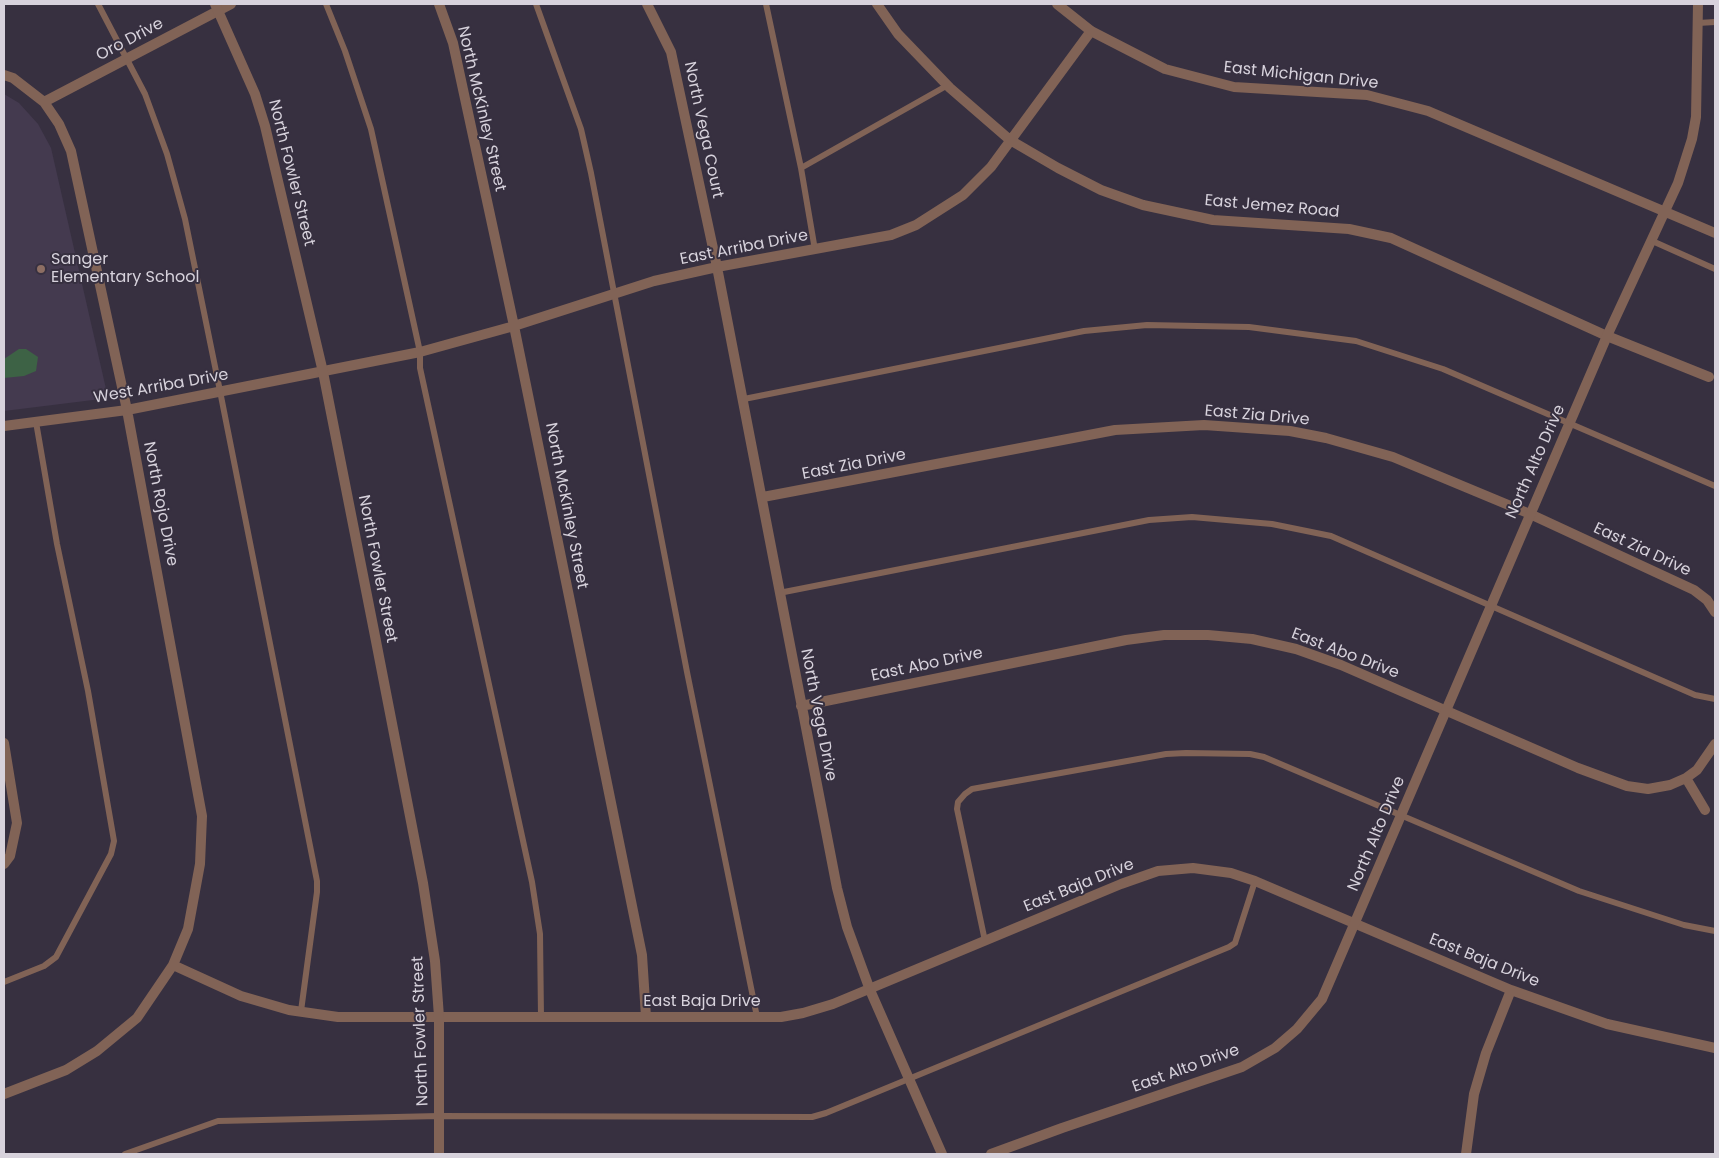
<!DOCTYPE html>
<html>
<head>
<meta charset="utf-8">
<style>
	body { margin:0 }
	#map { position:relative; width:1719px; height:1158px; overflow:hidden; background:#373040; font-family:Poppins,sans-serif }
	canvas { display:block }
	.frame { position:absolute; inset:0; border:5px solid #d7d2dc; pointer-events:none }
</style>
</head>
<body>
<div id="map">
<canvas width="1719" height="1158"></canvas>
<div class="frame"></div>
</div>
<script>
const c = document.querySelector('canvas').getContext('2d');
c.lineJoin = 'round';
function fillPath(path, color) { c.fillStyle = color; c.fill(path, 'evenodd'); }
const toPath = rows => new Path2D(rows.map(r => 'M' + r).join(''));
function trace(path, color, width, dash) { c.strokeStyle = color; c.lineWidth = width; c.lineCap = dash ? 'butt' : 'round'; c.setLineDash(dash || []); c.stroke(path); }
function drawText(font, color, halo, rows, align = 'center') {
  c.font = font + ' Poppins,sans-serif'; c.lineWidth = 4; c.setLineDash([]); c.textBaseline = 'middle'; c.strokeStyle = halo; c.fillStyle = color; for (const [text, x, y, turn = 0] of rows) {
    c.save(); c.translate(x, y); c.rotate((+turn || 0) * Math.PI / 180); c.textAlign = isNaN(turn) ? turn : align; if (halo) c.strokeText(text, 0, 0); c.fillText(text, 0, 0); c.restore();
  }
}
const built = toPath([
	[4,94,19,103,38,124,51,148,106,389,101,399,4,411]
]);
const green = toPath([
	[19,349,26,349,38,357,36,371,24,376,4,378,4,359]
]);
const service = toPath([
	[98,4,145,94,167,154,185,219,220,391,317,881,317,892,301,1011],
	[326,4,345,51,371,129,420,352,420,368,532,882,540,934,541,1017],
	[536,4,581,129,591,173,687,672,757,1017],
	[766,4,801,168,815,250],
	[1698,23,1715,22],
	[801,168,948,85],
	[1650,240,1715,269],
	[744,399,1084,331,1147,325,1249,327,1356,341,1443,369,1715,486],
	[779,593,1149,520,1192,517,1272,524,1331,536,1695,695,1715,699],
	[985,941,957,809,958,802,965,794,972,789,1166,754,1186,753,1250,754,1264,757,1579,891,1684,925,1715,931],
	[4,982,44,966,56,957,111,854,114,841,88,691,57,544,36,422],
	[125,1154,218,1121,439,1116,812,1117,826,1113,1229,947,1235,943,1255,881]
]);
const minor = toPath([
	[439,4,453,43,514,326,642,955,646,1017],
	[647,4,671,52,717,267,837,888,847,927,870,990,942,1154],
	[877,4,898,34,950,88,1010,140,1058,168,1101,190,1143,205,1213,220,1349,229,1391,238,1607,336,1709,377],
	[4,75,13,78,44,102,59,124,71,151,127,410,202,816,200,864,188,929,173,965,137,1018,97,1051,66,1070,4,1094],
	[44,102,231,4],
	[4,426,127,410,420,352,514,326,654,281,717,267,891,235,916,225,963,195,991,167,1091,31],
	[763,497,1115,430,1204,425,1290,431,1326,438,1393,457,1530,514,1694,590,1707,600,1715,612],
	[801,706,1126,640,1164,635,1208,635,1252,639,1296,649,1341,665,1578,768,1627,786,1648,789,1670,785,1686,778,1697,770,1715,744],
	[4,743,17,823,10,856,4,864],
	[1686,778,1705,810],
	[173,965,241,996,289,1010,338,1017,781,1017,803,1013,833,1004,1121,884,1158,871,1193,868,1231,873,1255,881,1511,990,1607,1024,1715,1048],
	[1466,1154,1474,1094,1486,1053,1511,990]
]);
const tertiary = toPath([
	[215,4,255,94,265,126,323,372,375,636,423,883,435,961,439,1017,439,1154],
	[1057,4,1091,31,1165,69,1234,87,1367,95,1428,111,1715,233],
	[991,1154,1062,1128,1242,1067,1275,1048,1297,1029,1322,999,1607,336,1678,183,1692,139,1696,117,1698,4]
]);
const markers = [
	[41,269,5,"#8d6e63"]
];
const streetNames = [
	["Oro Drive",130,40,-28],
	["East Michigan Drive",1301,76,6],
	["North McKinley Street",481,109,77],
	["North Vega Court",703,130,78],
	["North Fowler Street",291,173,76],
	["East Jemez Road",1272,207,5],
	["East Arriba Drive",744,248,-11],
	["West Arriba Drive",161,387,-10],
	["East Zia Drive",1257,416,5],
	["North Alto Drive",1536,462,-66],
	["East Zia Drive",854,465,-11],
	["North Rojo Drive",160,504,79],
	["North McKinley Street",566,506,79],
	["East Zia Drive",1642,550,25],
	["North Fowler Street",377,569,79],
	["East Abo Drive",1345,654,21],
	["East Abo Drive",927,665,-12],
	["North Vega Drive",818,715,79],
	["North Alto Drive",1377,834,-67],
	["East Baja Drive",1079,886,-22],
	["East Baja Drive",1484,961,22],
	["East Baja Drive",702,1002],
	["North Fowler Street",421,1031,-92],
	["East Alto Drive",1186,1069,-20]
];
const poiNames = [
	["Sanger",51,260],
	["Elementary School",51,278]
];
fillPath(built, '#443a4f');
fillPath(green, '#3d6245');
trace(service, '#816356', 6);
trace(minor, '#816356', 10);
trace(tertiary, '#816356', 10);
for (const [x, y, r, color] of markers) { const dot = new Path2D(); dot.arc(x, y, r, 0, 2 * Math.PI); c.fillStyle = color; c.fill(dot); trace(dot, '#373040', 2); }
drawText('16px', '#d7d2dc', '#373040', streetNames);
drawText('16px', '#d7d2dc', '#373040', poiNames, 'left');
</script>
</body>
</html>
